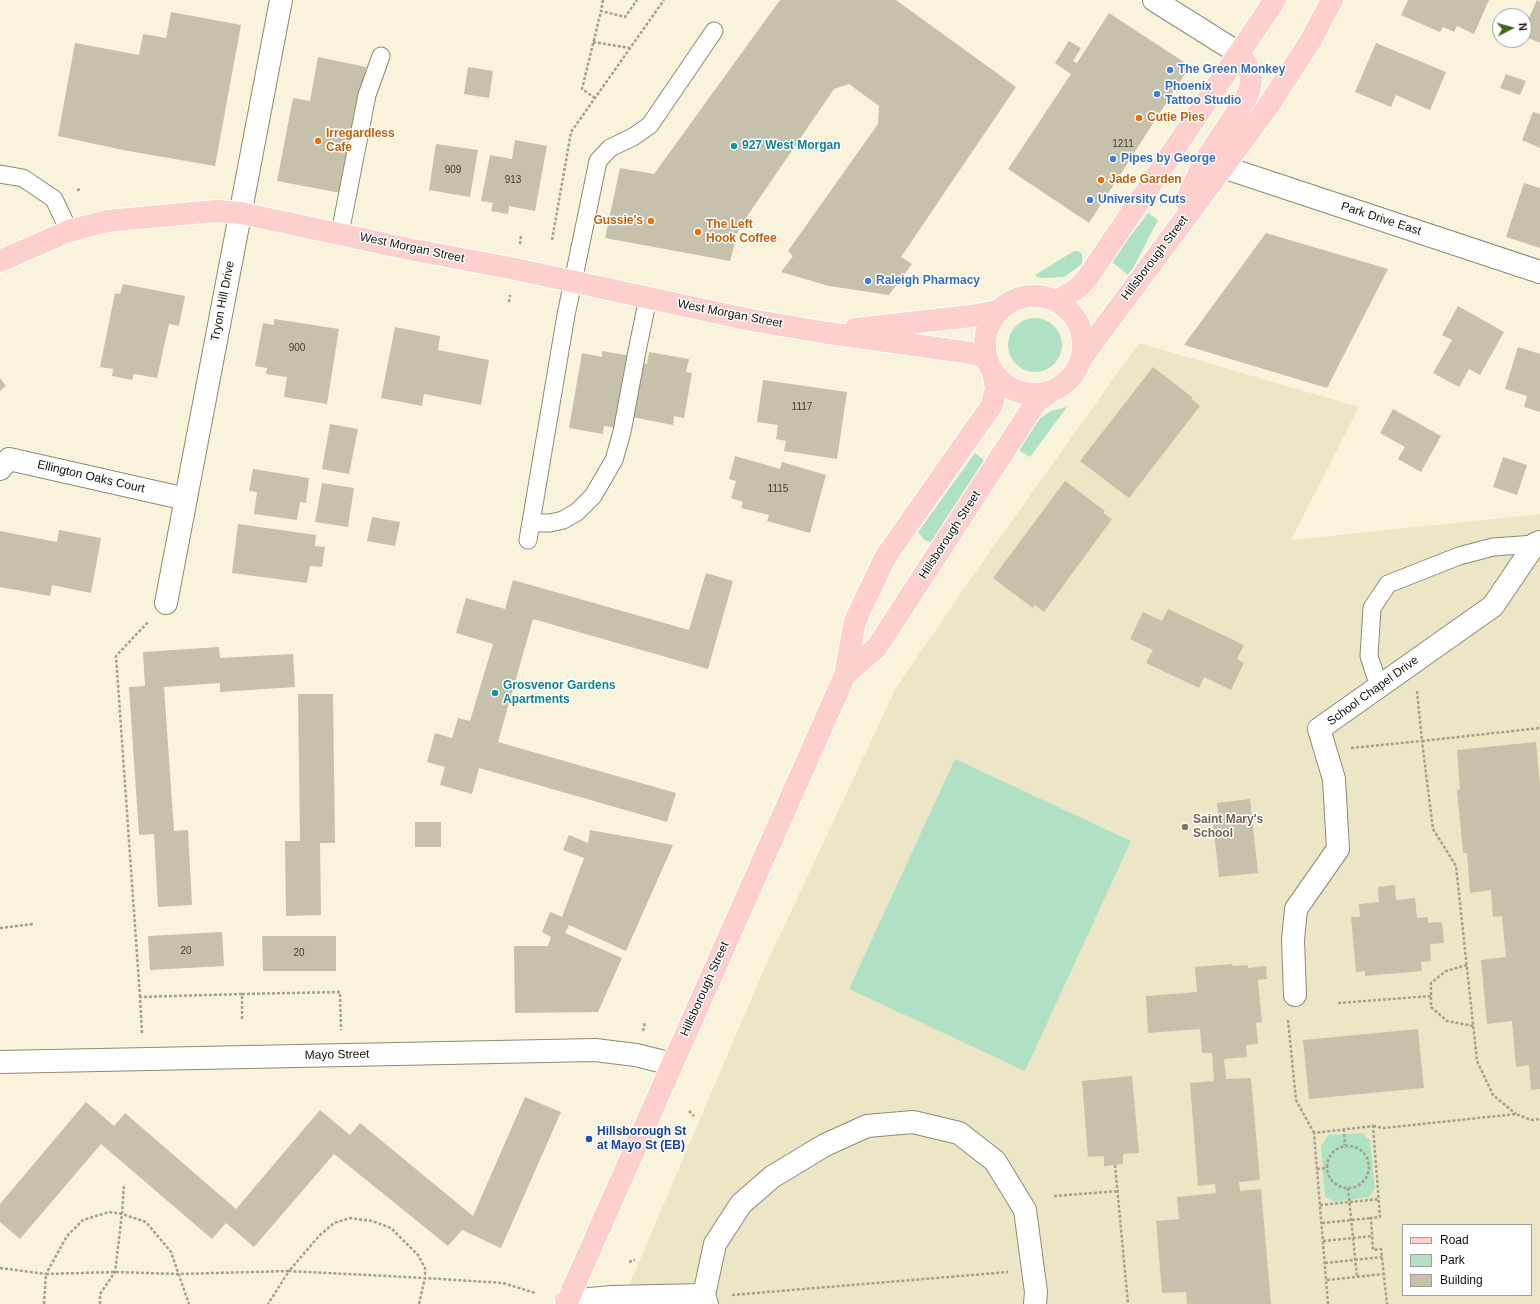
<!DOCTYPE html>
<html>
<head>
<meta charset="utf-8">
<style>
	body { margin:0 }
	#map { position:relative; width:1540px; height:1304px; overflow:hidden; background:#f9f3db; font-family:Helvetica,sans-serif }
	canvas { display:block }
	.legend { position:absolute; left:1402px; top:1224px; width:130px; height:72px; box-sizing:border-box; background:#fff; border:1px solid #a09f9c; margin:0; padding:5px 7px; list-style:none; font-size:12px; color:#121008 }
	.legend li { display:flex; align-items:center; gap:8px; height:20px }
	.legend b { width:20px; border:1px solid #a09f9c }
	.north { position:absolute; left:1492px; top:8px; width:40px; height:40px; box-sizing:border-box; background:#fff; border:1px solid #a09f9c; border-radius:50%; rotate:84deg; font-size:11px; font-weight:700; line-height:16px; text-align:center; color:#121008 }
	.north::after { content:''; display:block; margin:auto; width:14px; height:18px; background:#46651b; clip-path:polygon(50% 0,100% 100%,50% 72%,0 100%) }
</style>
</head>
<body>
<div id="map">
<canvas width="1540" height="1304"></canvas>
<ul class="legend">
<li><b style="height:5px;background:#fed0cd"></b>Road</li>
<li><b style="height:11px;background:#b1e1c4"></b>Park</li>
<li><b style="height:11px;background:#c6c1aa"></b>Building</li>
</ul>
<div class="north">N</div>
</div>
<script>
const c = document.querySelector('canvas').getContext('2d');
c.lineJoin = 'round';
function fillPath(path, color) { c.fillStyle = color; c.fill(path, 'evenodd'); }
const toPath = rows => new Path2D(rows.map(r => 'M' + r).join(''));
function trace(path, color, width, dash) { c.strokeStyle = color; c.lineWidth = width; c.lineCap = dash ? 'butt' : 'round'; c.setLineDash(dash || []); c.stroke(path); }
function drawText(font, color, halo, rows, align = 'center') {
  c.font = font + ' Helvetica,sans-serif'; c.lineWidth = 3; c.setLineDash([]); c.textBaseline = 'middle'; c.strokeStyle = halo; c.fillStyle = color; for (const [text, x, y, turn = 0] of rows) {
    c.save(); c.translate(x, y); c.rotate((+turn || 0) * Math.PI / 180); c.textAlign = isNaN(turn) ? turn : align; if (halo) c.strokeText(text, 0, 0); c.fillText(text, 0, 0); c.restore();
  }
}
const built = toPath([
	[1139,343,1359,407,1291,540,1540,514,1540,1304,621,1304,765,967,896,688,976,571],
	[1403,1225,1531,1225,1531,1295,1403,1295]
]);
const green = toPath([
	[1148,213,1158,220,1129,276,1111,261],
	[1074,251,1078,251,1082,254,1082,264,1064,277,1043,278,1037,277,1035,275],
	'1008 345a27 27 0 1 1 54 0a27 27 0 1 1-54 0Z',
	[1067,407,1030,457,1018,450,1031,426,1040,418,1051,411],
	[975,453,986,462,934,543,924,540,918,532],
	[955,759,1131,841,1025,1071,849,989],
	[1362,1133,1370,1140,1375,1189,1369,1197,1335,1202,1325,1197,1321,1146,1328,1135]
]);
const building = toPath([
	[780,0,896,0,1016,87,901,257,912,264,889,295,829,286,781,272,793,256,788,251,878,124,879,106,849,84,834,89,739,228,730,261,605,238,620,168,654,174],
	[1408,0,1489,0,1474,34,1457,26,1454,32,1443,27,1440,32,1401,15],
	[1537,0,1540,2,1540,43,1524,36,1524,29],
	[171,12,241,25,215,166,123,150,58,136,75,43,139,55,143,34,166,38],
	[1109,13,1190,66,1089,223,1008,169,1071,74,1055,63,1069,41,1081,48,1073,61,1077,63],
	[1376,43,1446,72,1430,110,1396,95,1391,107,1355,92],
	[318,57,366,67,341,193,277,181,293,98,310,101],
	[468,67,493,71,489,98,464,94],
	[1506,74,1526,81,1520,95,1500,88],
	[1533,112,1540,114,1540,148,1522,140],
	[515,140,547,146,535,211,509,206,508,214,491,211,493,203,481,201,490,155,512,159],
	[436,144,478,150,470,197,429,190],
	[1524,183,1540,188,1540,248,1506,237],
	[1266,233,1388,269,1327,388,1184,345],
	[123,284,185,296,179,326,169,324,157,378,134,374,132,380,112,376,113,369,100,367,115,293,120,294],
	[1458,306,1504,332,1480,375,1469,369,1459,387,1433,373,1452,340,1442,335],
	[274,319,339,329,327,404,284,397,287,377,266,374,267,368,255,366,263,323,274,325],
	[395,327,440,336,438,350,489,360,481,405,424,394,422,406,381,398],
	[1518,347,1540,354,1540,412,1524,407,1527,396,1505,389],
	[602,351,631,356,618,428,604,426,603,434,569,428,582,353,602,357],
	[649,352,689,359,686,372,692,373,684,418,674,416,673,425,632,417,641,363,647,364],
	[1153,367,1192,397,1192,399,1200,406,1129,498,1080,461],
	[0,378,6,386,0,391],
	[763,380,847,392,837,459,784,451,786,441,776,439,778,425,757,422],
	[1393,409,1441,436,1421,472,1398,459,1405,447,1380,433],
	[330,424,358,429,349,474,322,469],
	[735,456,780,469,782,462,826,475,810,533,767,521,769,515,741,508,743,502,731,498,736,481,729,479],
	[1503,457,1527,465,1517,495,1493,487],
	[253,469,309,478,306,503,300,502,297,520,254,514,257,492,249,491],
	[1065,481,1105,511,1103,513,1112,519,1044,612,1035,605,1033,608,993,578],
	[322,483,354,488,348,527,315,522],
	[372,517,400,522,395,546,367,541],
	[238,524,316,535,315,546,325,547,322,567,310,566,307,583,232,573],
	[59,530,101,538,91,593,52,585,50,596,0,587,0,531,57,542],
	[706,573,733,581,708,669,533,619,498,742,676,793,667,822,479,768,472,794,440,785,445,767,427,762,435,733,452,738,458,718,470,721,493,644,456,633,466,598,505,609,513,580,689,630],
	[1168,609,1244,645,1237,659,1244,663,1231,690,1204,677,1199,688,1146,663,1153,650,1130,639,1143,612,1162,621],
	[219,647,220,658,293,654,295,687,220,692,220,683,164,687,174,831,188,830,192,905,158,907,154,834,139,835,129,687,145,686,143,652],
	[298,694,333,694,335,843,320,843,321,915,286,916,285,841,300,841],
	[1536,742,1540,786,1540,1089,1531,1090,1529,1065,1516,1067,1512,1021,1487,1024,1481,960,1506,957,1502,916,1493,917,1491,890,1470,893,1467,853,1463,853,1457,790,1460,789,1457,750],
	[1250,799,1258,873,1219,877,1213,823,1219,822,1217,803],
	[415,822,441,822,441,847,415,847],
	[590,830,673,845,626,951,569,925,565,933,622,958,598,1012,515,1013,514,946,548,946,551,937,542,932,550,912,562,917,584,858,563,850,569,835,588,843],
	[1395,885,1396,900,1415,898,1417,918,1428,917,1428,923,1442,922,1444,943,1430,944,1431,961,1421,962,1422,971,1365,976,1365,971,1356,972,1351,917,1360,917,1359,904,1379,902,1378,887],
	[222,932,224,966,150,970,148,936],
	[262,936,336,936,336,971,263,971],
	[1232,964,1233,966,1248,965,1248,968,1266,966,1267,979,1258,980,1262,1022,1256,1023,1258,1044,1246,1045,1247,1057,1224,1059,1226,1079,1251,1078,1260,1180,1239,1182,1240,1191,1261,1189,1271,1304,1187,1304,1186,1292,1162,1293,1156,1221,1179,1219,1177,1197,1216,1193,1215,1184,1198,1186,1190,1083,1214,1081,1212,1053,1202,1053,1200,1029,1148,1033,1146,996,1197,992,1195,967],
	[1418,1029,1424,1088,1309,1099,1303,1040],
	[1132,1076,1139,1153,1123,1154,1123,1164,1104,1166,1104,1156,1088,1157,1082,1081],
	[525,1097,561,1112,501,1248,462,1230,448,1246,334,1154,254,1247,226,1223,212,1239,101,1144,20,1239,0,1222,0,1204,86,1102,114,1126,125,1113,236,1209,320,1110,350,1135,360,1123,473,1216]
]);
const path = toPath([
	[603,0,601,11,625,17,637,0],
	[593,42,630,48],
	[595,98,582,89,601,11],
	[77,190,82,189],
	[552,240,571,132,664,0],
	[520,244,521,235],
	[509,302,510,295],
	[1417,691,1422,741,1540,728],
	[1351,748,1422,741,1433,829,1456,866,1477,1061,1493,1095,1516,1114],
	[0,928,33,924],
	[1467,965,1446,971,1431,983,1431,1007,1447,1021,1473,1026],
	[140,997,116,656,148,622],
	[1338,1003,1431,996],
	[242,1019,242,994,340,992,341,1030],
	[1288,1020,1296,1100,1314,1133],
	[643,1031,645,1022],
	[142,1033,140,997,242,994],
	[689,1111,694,1116],
	[1373,1126,1384,1128,1516,1114,1531,1120,1540,1119],
	[1344,1129,1345,1145],
	'1327 1167a21 21 0 1 1 42 0a21 21 0 1 1-42 0Z',
	[1115,1165,1128,1304],
	[1317,1169,1327,1168],
	[1348,1188,1357,1277],
	[1054,1196,1119,1191],
	[1320,1205,1379,1199],
	[1322,1223,1371,1218],
	[1323,1241,1372,1236],
	[629,1262,635,1260],
	[1325,1263,1382,1257],
	[0,1268,46,1274,67,1236,83,1220,109,1212,122,1214,146,1222,171,1252,189,1304],
	[1327,1280,1384,1274],
	[732,1295,1008,1272],
	[44,1304,46,1274,115,1272,178,1274,289,1271,319,1236,334,1223,350,1218,372,1221,391,1228,418,1255,425,1268,425,1278,289,1271,268,1304],
	[100,1304,100,1294,115,1272,122,1214,124,1184],
	[419,1304,425,1278,503,1283,535,1293],
	[1328,1304,1314,1133,1373,1126,1380,1217,1371,1218,1373,1250,1381,1249,1387,1304]
]);
const lane = toPath([
	[0,174,23,178,54,199,69,231],
	[340,233,367,95,381,56],
	[531,523,550,523,563,520,577,512,593,496,614,460,622,432,637,351,648,298],
	[528,540,566,315,598,161,610,148,633,137,650,125,714,31],
	[1379,687,1369,656,1372,608,1388,584,1459,556,1493,547,1535,544]
]);
const street = toPath([
	[1223,167,1540,272],
	[0,469,9,459,186,499],
	[166,603,281,0],
	[1295,995,1293,940,1296,909,1338,849,1334,779,1319,729,1493,606,1535,544,1540,542],
	[0,1062,595,1050,636,1055,672,1064],
	[567,1301,612,1297,704,1295],
	[707,1304,704,1295,715,1244,741,1204,772,1177,825,1145,867,1126,913,1122,959,1133,995,1161,1025,1210,1036,1292,1035,1304]
]);
const secondary = toPath([
	[1154,0,1240,54]
]);
const primary = toPath([
	[1186,201,1204,162,1246,98,1250,88,1251,79,1249,71,1247,65,1240,54],
	[0,261,69,231,107,221,193,213,218,211,241,213,409,249,515,269,751,320,828,333,965,352,987,357],
	'985 345a49 49 0 1 1 98 0a49 49 0 1 1-98 0Z',
	[1057,301,1078,288,1088,277,1275,0],
	[855,329,971,316,998,311],
	[1083,356,1267,108,1311,40,1332,0],
	[845,675,877,647,1027,416,1037,401,1051,392],
	[566,1304,845,675,855,621,886,556,992,405,996,388,993,372]
]);
const markers = [
	[1170,70,4,"#3f7fe0"],
	[1157,94,4,"#3f7fe0"],
	[1139,118,4,"#e8710a"],
	[318,141,4,"#e8710a"],
	[734,146,4,"#0f9aa8"],
	[1113,159,4,"#3f7fe0"],
	[1101,180,4,"#e8710a"],
	[1090,200,4,"#3f7fe0"],
	[651,221,4,"#e8710a"],
	[698,232,4,"#e8710a"],
	[868,281,4,"#3f7fe0"],
	[495,693,4,"#0f9aa8"],
	[1185,827,4,"#8d6e63"],
	[589,1139,4,"#1a4fb4"]
];
const numberNames = [
	["1211",1123,144],
	["909",453,170],
	["913",513,180],
	["900",297,348],
	["1117",802,407],
	["1115",778,489],
	["20",186,951],
	["20",299,953]
];
const shopNames = [
	["The Green Monkey",1178,70],
	["Phoenix",1165,87],
	["Tattoo Studio",1165,101],
	["Pipes by George",1121,159],
	["University Cuts",1098,200],
	["Raleigh Pharmacy",876,281]
];
const foodNames = [
	["Cutie Pies",1147,118],
	["Irregardless",326,134],
	["Cafe",326,148],
	["Jade Garden",1109,180],
	["Gussie's",643,221,"right"],
	["The Left",706,225],
	["Hook Coffee",706,239]
];
const cultureNames = [
	["927 West Morgan",742,146],
	["Grosvenor Gardens",503,686],
	["Apartments",503,700]
];
const streetNames = [
	["Park Drive East",1381,219,18],
	["West Morgan Street",412,248,12],
	["Hillsborough Street",1155,258,-53],
	["Tryon Hill Drive",223,301,-79],
	["West Morgan Street",730,314,11],
	["Ellington Oaks Court",91,477,13],
	["Hillsborough Street",950,535,-57],
	["School Chapel Drive",1373,691,-36],
	["Hillsborough Street",705,989,-66],
	["Mayo Street",337,1055,-1]
];
const educationNames = [
	["Saint Mary's",1193,820],
	["School",1193,834]
];
const transitNames = [
	["Hillsborough St",597,1132],
	["at Mayo St (EB)",597,1146]
];
fillPath(built, '#ede6c6');
fillPath(green, '#b1e1c4');
fillPath(building, '#c6c1aa');
trace(lane, '#8e8973', 19);
trace(street, '#8e8973', 24);
trace(secondary, '#8e8973', 24);
trace(primary, '#fff', 24);
trace(path, '#a4a08e', 2.5, [3, 2]);
trace(lane, '#fff', 17);
trace(street, '#fff', 22);
trace(secondary, '#fff', 22);
trace(primary, '#fed0cd', 22);
for (const [x, y, r, color] of markers) { const dot = new Path2D(); dot.arc(x, y, r, 0, 2 * Math.PI); c.fillStyle = color; c.fill(dot); trace(dot, '#fff', 1.5); }
drawText('10px', '#3f3c30', null, numberNames);
drawText('bold 12px', '#366cbe', '#fff', shopNames, 'left');
drawText('bold 12px', '#c56008', '#fff', foodNames, 'left');
drawText('bold 12px', '#0d838f', '#fff', cultureNames, 'left');
drawText('12px', '#121008', '#fff', streetNames);
drawText('bold 12px', '#785e54', '#fff', educationNames, 'left');
drawText('bold 12px', '#164399', '#fff', transitNames, 'left');
</script>
</body>
</html>
